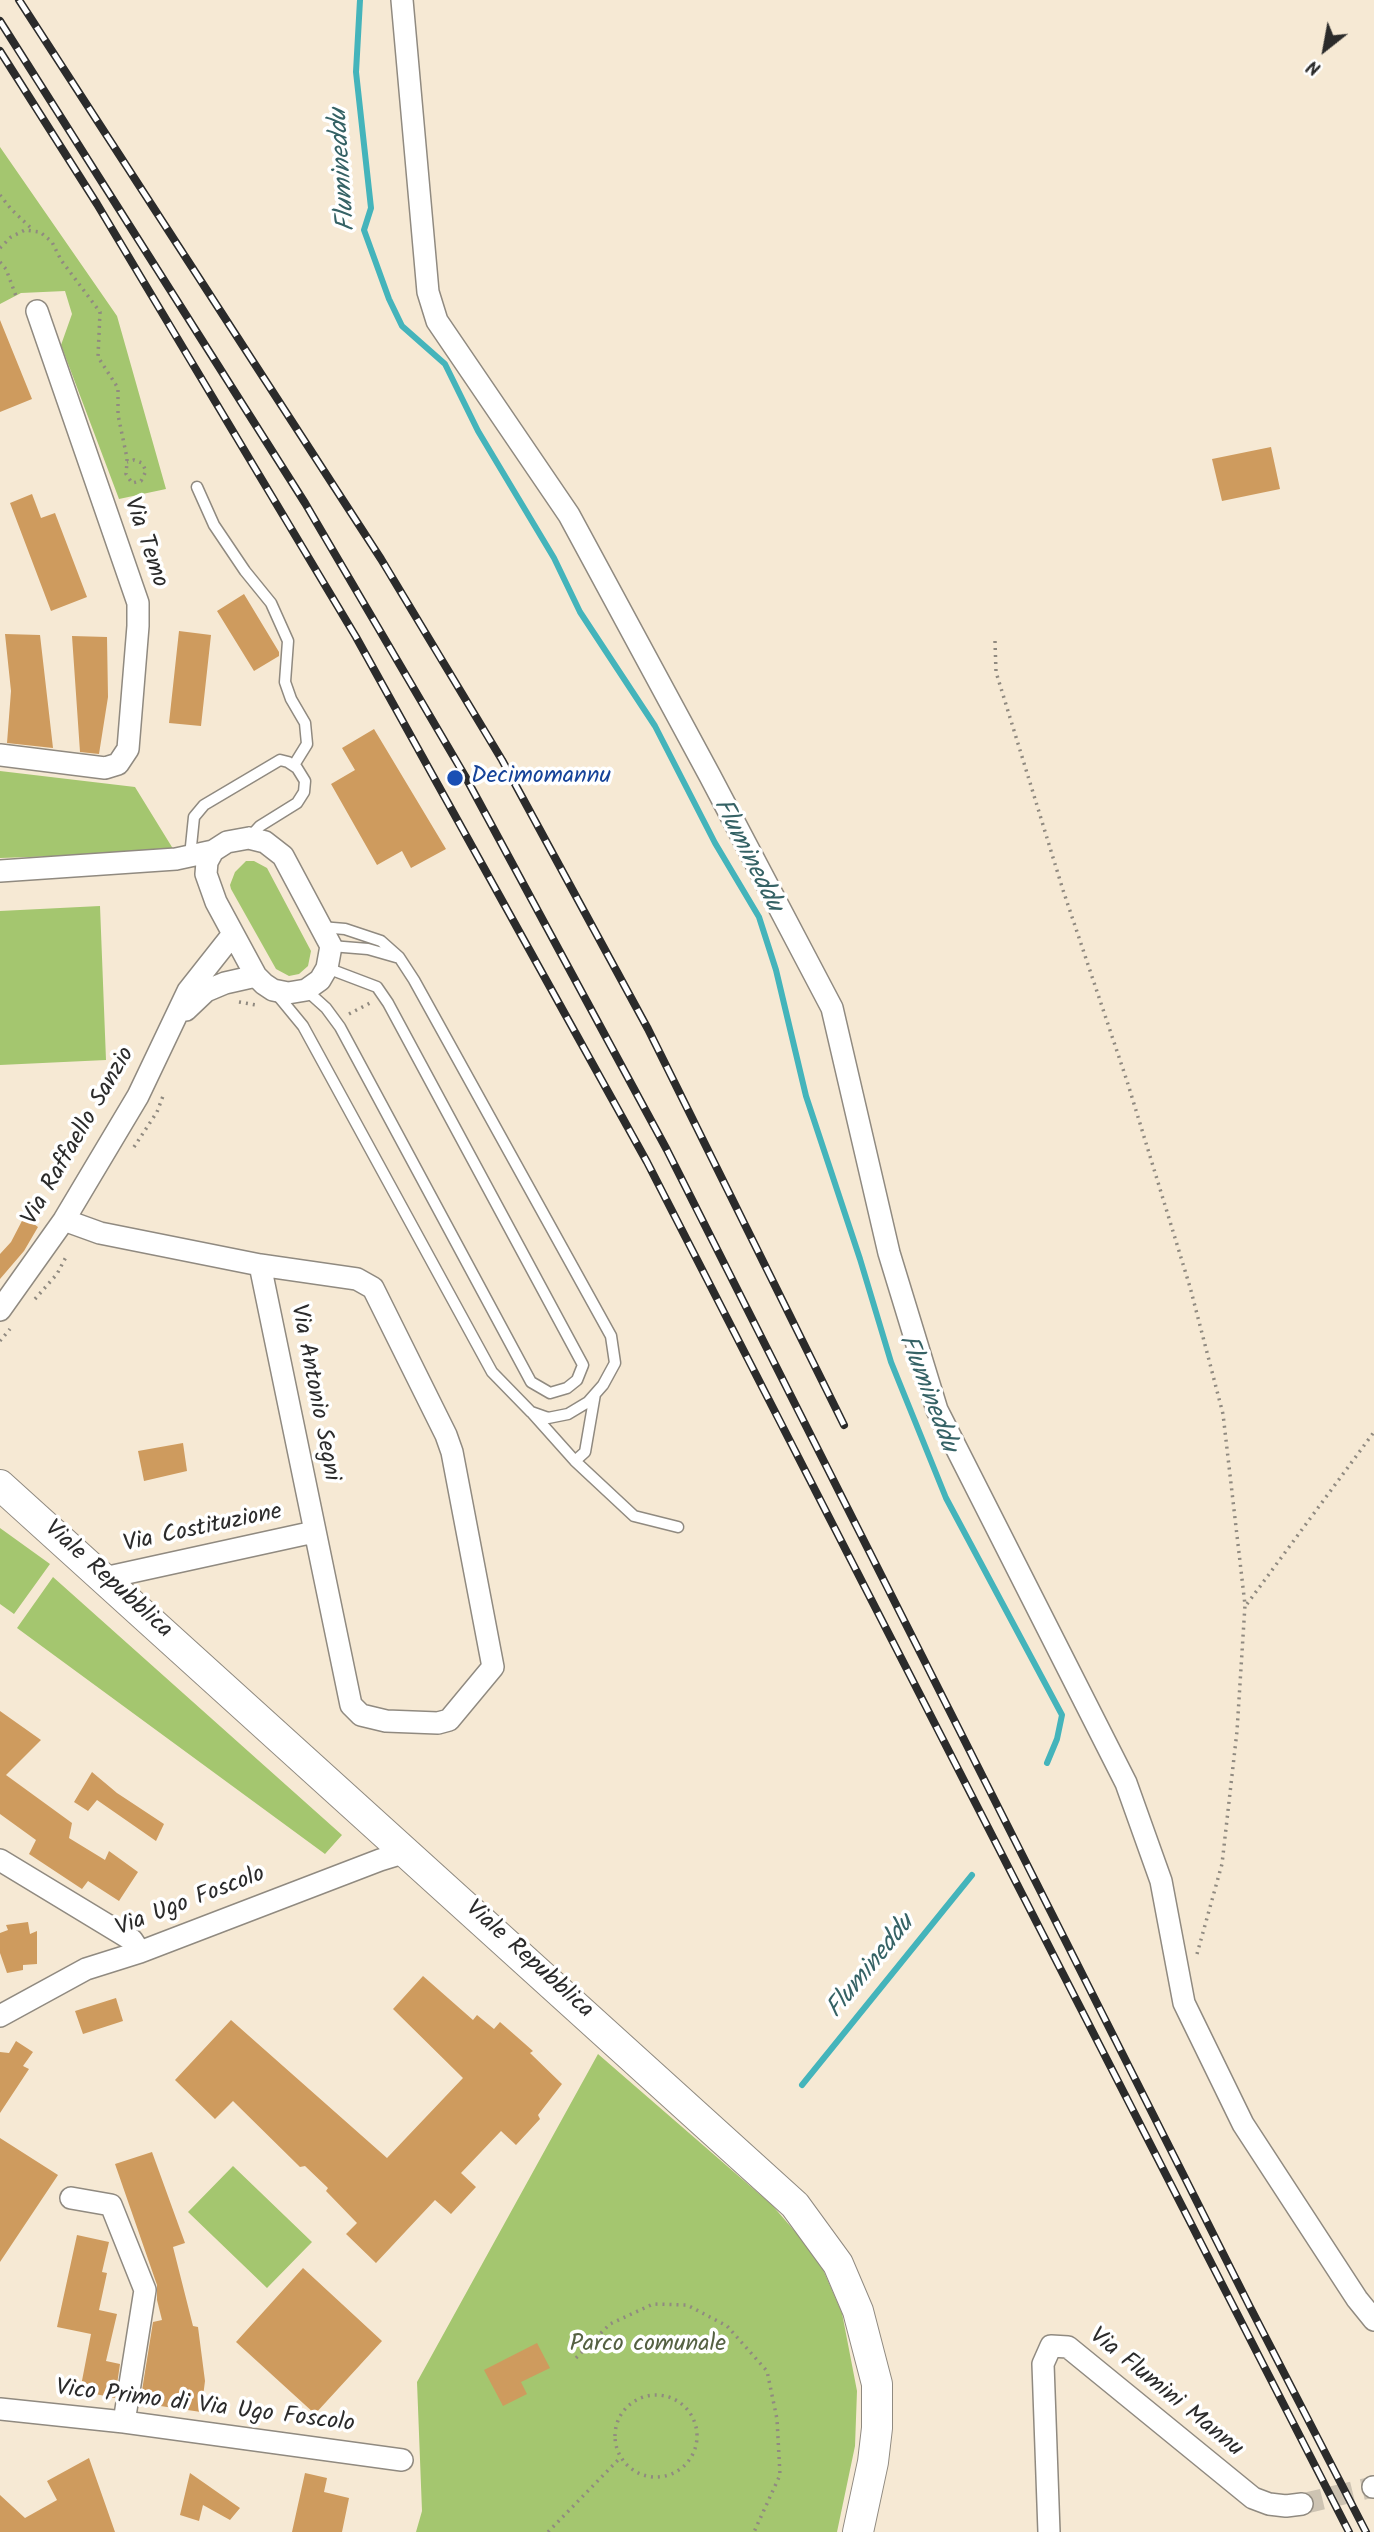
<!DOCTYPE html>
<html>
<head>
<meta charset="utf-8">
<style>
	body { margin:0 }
	#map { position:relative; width:1374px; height:2532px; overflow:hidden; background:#f6e9d4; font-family:Kalam,sans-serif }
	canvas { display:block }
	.north { position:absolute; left:1290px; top:14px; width:70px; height:70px; -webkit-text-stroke:5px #fff; paint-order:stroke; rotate:211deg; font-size:19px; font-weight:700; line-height:28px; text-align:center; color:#2b2b2b }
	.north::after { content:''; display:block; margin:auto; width:24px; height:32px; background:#2b2b2b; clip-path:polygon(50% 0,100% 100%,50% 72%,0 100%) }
</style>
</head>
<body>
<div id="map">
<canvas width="1374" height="2532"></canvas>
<div class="north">N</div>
</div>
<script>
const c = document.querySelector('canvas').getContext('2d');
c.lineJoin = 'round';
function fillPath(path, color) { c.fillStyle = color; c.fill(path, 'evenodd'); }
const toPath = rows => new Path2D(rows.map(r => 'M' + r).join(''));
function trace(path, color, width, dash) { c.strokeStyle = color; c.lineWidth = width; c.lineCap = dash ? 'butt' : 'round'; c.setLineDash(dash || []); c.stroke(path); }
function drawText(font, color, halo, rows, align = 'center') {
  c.font = font + ' Kalam,sans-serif'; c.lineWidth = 7; c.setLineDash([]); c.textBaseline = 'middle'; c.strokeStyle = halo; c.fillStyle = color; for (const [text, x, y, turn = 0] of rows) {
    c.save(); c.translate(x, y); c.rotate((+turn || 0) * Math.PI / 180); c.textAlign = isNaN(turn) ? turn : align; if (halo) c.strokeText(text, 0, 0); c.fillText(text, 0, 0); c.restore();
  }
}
const green = toPath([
	[0,147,117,316,166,489,119,499,61,345,72,314,65,291,21,293,0,304],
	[0,771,135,787,175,852,0,858],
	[246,861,254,861,267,868,311,951,308,966,299,974,289,976,276,969,231,889,230,885,235,872],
	[100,906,106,1060,0,1065,0,911],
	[0,1528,50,1564,14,1614,0,1604],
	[53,1577,342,1835,325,1854,17,1628],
	[598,2054,772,2205,818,2258,842,2313,857,2391,855,2446,837,2532,416,2532,422,2511,417,2382],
	[233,2166,312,2242,267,2288,188,2212]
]);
const stream = toPath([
	[360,0,356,72,371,208,364,230,389,299,402,326,445,364,478,431,554,558,580,612,655,726,715,843,759,917,776,970,806,1096,860,1259,891,1362,946,1498,1062,1715,1057,1739,1047,1763],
	[802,2085,972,1875]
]);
const building = toPath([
	[0,320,32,399,0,412],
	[1271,447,1280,489,1222,501,1212,459],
	[32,494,41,518,55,513,87,597,51,611,10,503],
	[244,594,279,652,279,656,254,671,217,611],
	[179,631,211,635,201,726,169,723],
	[5,634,40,635,53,748,7,743,11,691],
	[72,636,107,637,108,697,99,754,80,752],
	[374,729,446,849,411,868,402,851,377,865,331,784,355,770,342,748],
	[24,1217,38,1227,24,1251,0,1279,0,1254,11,1242],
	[183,1443,187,1471,144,1481,138,1451],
	[0,1711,41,1740,6,1775,72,1823,69,1838,105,1860,109,1851,138,1872,119,1901,88,1881,82,1889,29,1854,36,1840,0,1814],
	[92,1772,117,1793,164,1824,156,1841,97,1800,88,1811,74,1802],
	[28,1922,30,1934,37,1931,37,1964,23,1965,23,1970,7,1973,0,1953,0,1933,8,1930,6,1925],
	[423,1976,473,2020,477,2015,494,2029,500,2022,533,2051,530,2053,562,2084,538,2115,540,2119,516,2145,501,2131,461,2173,476,2187,451,2214,435,2200,376,2263,346,2234,357,2223,326,2191,328,2188,305,2166,300,2167,233,2101,215,2119,175,2080,231,2020,387,2158,463,2078,393,2009],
	[116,1998,123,2021,83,2034,75,2011],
	[16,2041,33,2052,23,2066,29,2069,0,2113,0,2052,9,2053],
	[0,2138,58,2175,0,2262],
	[152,2152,185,2243,173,2247,193,2326,198,2327,205,2381,201,2412,140,2403,153,2322,162,2320,157,2300,157,2285,115,2164],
	[77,2235,109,2242,102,2272,107,2273,99,2310,117,2314,106,2361,120,2364,115,2398,80,2391,91,2334,57,2327],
	[303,2268,382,2341,315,2414,236,2342],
	[537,2343,550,2368,521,2382,527,2394,503,2406,484,2370],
	[89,2458,115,2532,0,2532,0,2495,25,2518,57,2500,47,2481],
	[190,2473,240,2508,230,2520,203,2505,199,2521,180,2515],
	[305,2473,327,2478,324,2492,349,2498,342,2532,292,2532]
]);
const streetTunnel = toPath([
	[1302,2504,1373,2487]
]);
const path = toPath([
	[0,195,11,209,33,230],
	[0,248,11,237,25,230,40,232,52,242,61,260,100,312,98,357,118,388,118,415,127,458,127,462,126,474,132,483,141,481,146,471,142,463,134,460,127,462],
	[0,262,6,269,16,296],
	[995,641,996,672,1063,890,1127,1081,1190,1287,1223,1414,1245,1605,1237,1731,1222,1864,1197,1954],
	[239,1002,256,1005],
	[349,1014,370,1003],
	[134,1147,157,1112,163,1096],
	[35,1299,57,1274,67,1255],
	[0,1341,10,1329],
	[1247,1604,1374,1432],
	[576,2358,610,2324,653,2304,687,2305,727,2326,767,2371,777,2419,780,2475,754,2532],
	'615 2436a41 41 0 1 1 82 0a41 41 0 1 1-82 0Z',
	[548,2532,620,2458]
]);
const lane = toPath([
	[197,487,214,525,245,571,271,603,288,641,285,682,291,699,305,723,307,744,294,765],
	[190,856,194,817,204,805,280,760,288,762,297,768,305,781,304,792,297,803,260,826,249,838],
	[331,946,368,949,396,957],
	[306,990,326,1008,340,1027,531,1382,550,1393,567,1388,577,1380,583,1365,388,1003,377,987,327,968],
	[275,992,303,1026,492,1372,531,1412,548,1418,568,1414,588,1402,603,1385,615,1363,611,1336,414,980,399,957,381,941,345,929,321,927],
	[533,1414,575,1461,585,1452,595,1394],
	[575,1461,634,1516,678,1527]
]);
const street = toPath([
	[402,0,428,292,437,321,569,515,710,776,832,1008,889,1253,937,1410,1126,1783,1161,1881,1184,2003,1243,2124,1357,2299,1374,2320],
	[0,755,105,768,118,764,128,749,138,626,138,603,37,311],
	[249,838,265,842,283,856,331,946,327,968,320,980,306,990,288,993,273,990,264,984,256,976,216,902,206,874,207,862,213,851,227,842,249,838],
	[0,871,176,859,213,851],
	[186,1010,206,991,225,983,256,976],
	[64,1220,100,1233,260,1265,357,1279,373,1288,446,1435,452,1452,493,1667,449,1720,438,1723,386,1721,361,1715,351,1705,260,1265],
	[0,1310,64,1220,138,1096,188,991,233,934],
	[104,1578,314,1532],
	[0,1860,132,1940,140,1952],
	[0,2016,86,1969,140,1952,380,1860,406,1852],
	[71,2198,111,2205,145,2290,124,2422],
	[0,2409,124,2422,402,2460],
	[1373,2487,1374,2487],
	[1049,2532,1043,2364,1051,2346,1068,2347,1253,2498,1269,2504,1286,2506,1302,2504]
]);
const secondary = toPath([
	[0,1485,795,2205,838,2264,858,2311,877,2384,877,2428,873,2462,858,2532]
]);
const rail = toPath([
	[19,0,381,559,502,760,648,1029,844,1425],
	[0,21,305,503,465,776,667,1150,1250,2307,1366,2532],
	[0,51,97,204,356,637,647,1162,1349,2532]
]);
const markers = [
	[455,778,9,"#1a4fb4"]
];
const streetNames = [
	["Via Temo",144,543,71],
	["Via Raffaello Sanzio",80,1137,-60],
	["Via Antonio Segni",313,1393,79],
	["Via Costituzione",203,1530,-12],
	["Viale Repubblica",107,1581,42],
	["Via Ugo Foscolo",191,1903,-21],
	["Viale Repubblica",528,1961,42],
	["Via Flumini Mannu",1165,2394,39],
	["Vico Primo di Via Ugo Foscolo",205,2408,7]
];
const transitNames = [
	["Decimomannu",471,778]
];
const parkNames = [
	["Parco comunale",648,2346]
];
const waterNames = [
	["Flumineddu",345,170,-94],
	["Flumineddu",746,856,63],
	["Flumineddu",926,1394,69],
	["Flumineddu",872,1968,-51]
];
fillPath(green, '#a4c66f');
trace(stream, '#44b4bb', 6);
fillPath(building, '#ce9b5e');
trace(streetTunnel, '#cdc3b2', 21, [21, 10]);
trace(lane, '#908a80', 13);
trace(street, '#908a80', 24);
trace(secondary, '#908a80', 32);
trace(path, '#908a80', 3.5, [2, 5]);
trace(lane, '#fff', 10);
trace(street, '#fff', 21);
trace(secondary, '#fff', 30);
trace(rail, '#2b2b2b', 8);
trace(rail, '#fff', 5, [16]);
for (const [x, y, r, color] of markers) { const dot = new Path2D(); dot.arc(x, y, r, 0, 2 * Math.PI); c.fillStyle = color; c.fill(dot); trace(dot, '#fff', 2.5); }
drawText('24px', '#2b2b2b', '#fff', streetNames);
drawText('24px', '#164399', '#fff', transitNames, 'left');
drawText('24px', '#556143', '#fff', parkNames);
drawText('italic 26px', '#356265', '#fff', waterNames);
</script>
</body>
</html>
